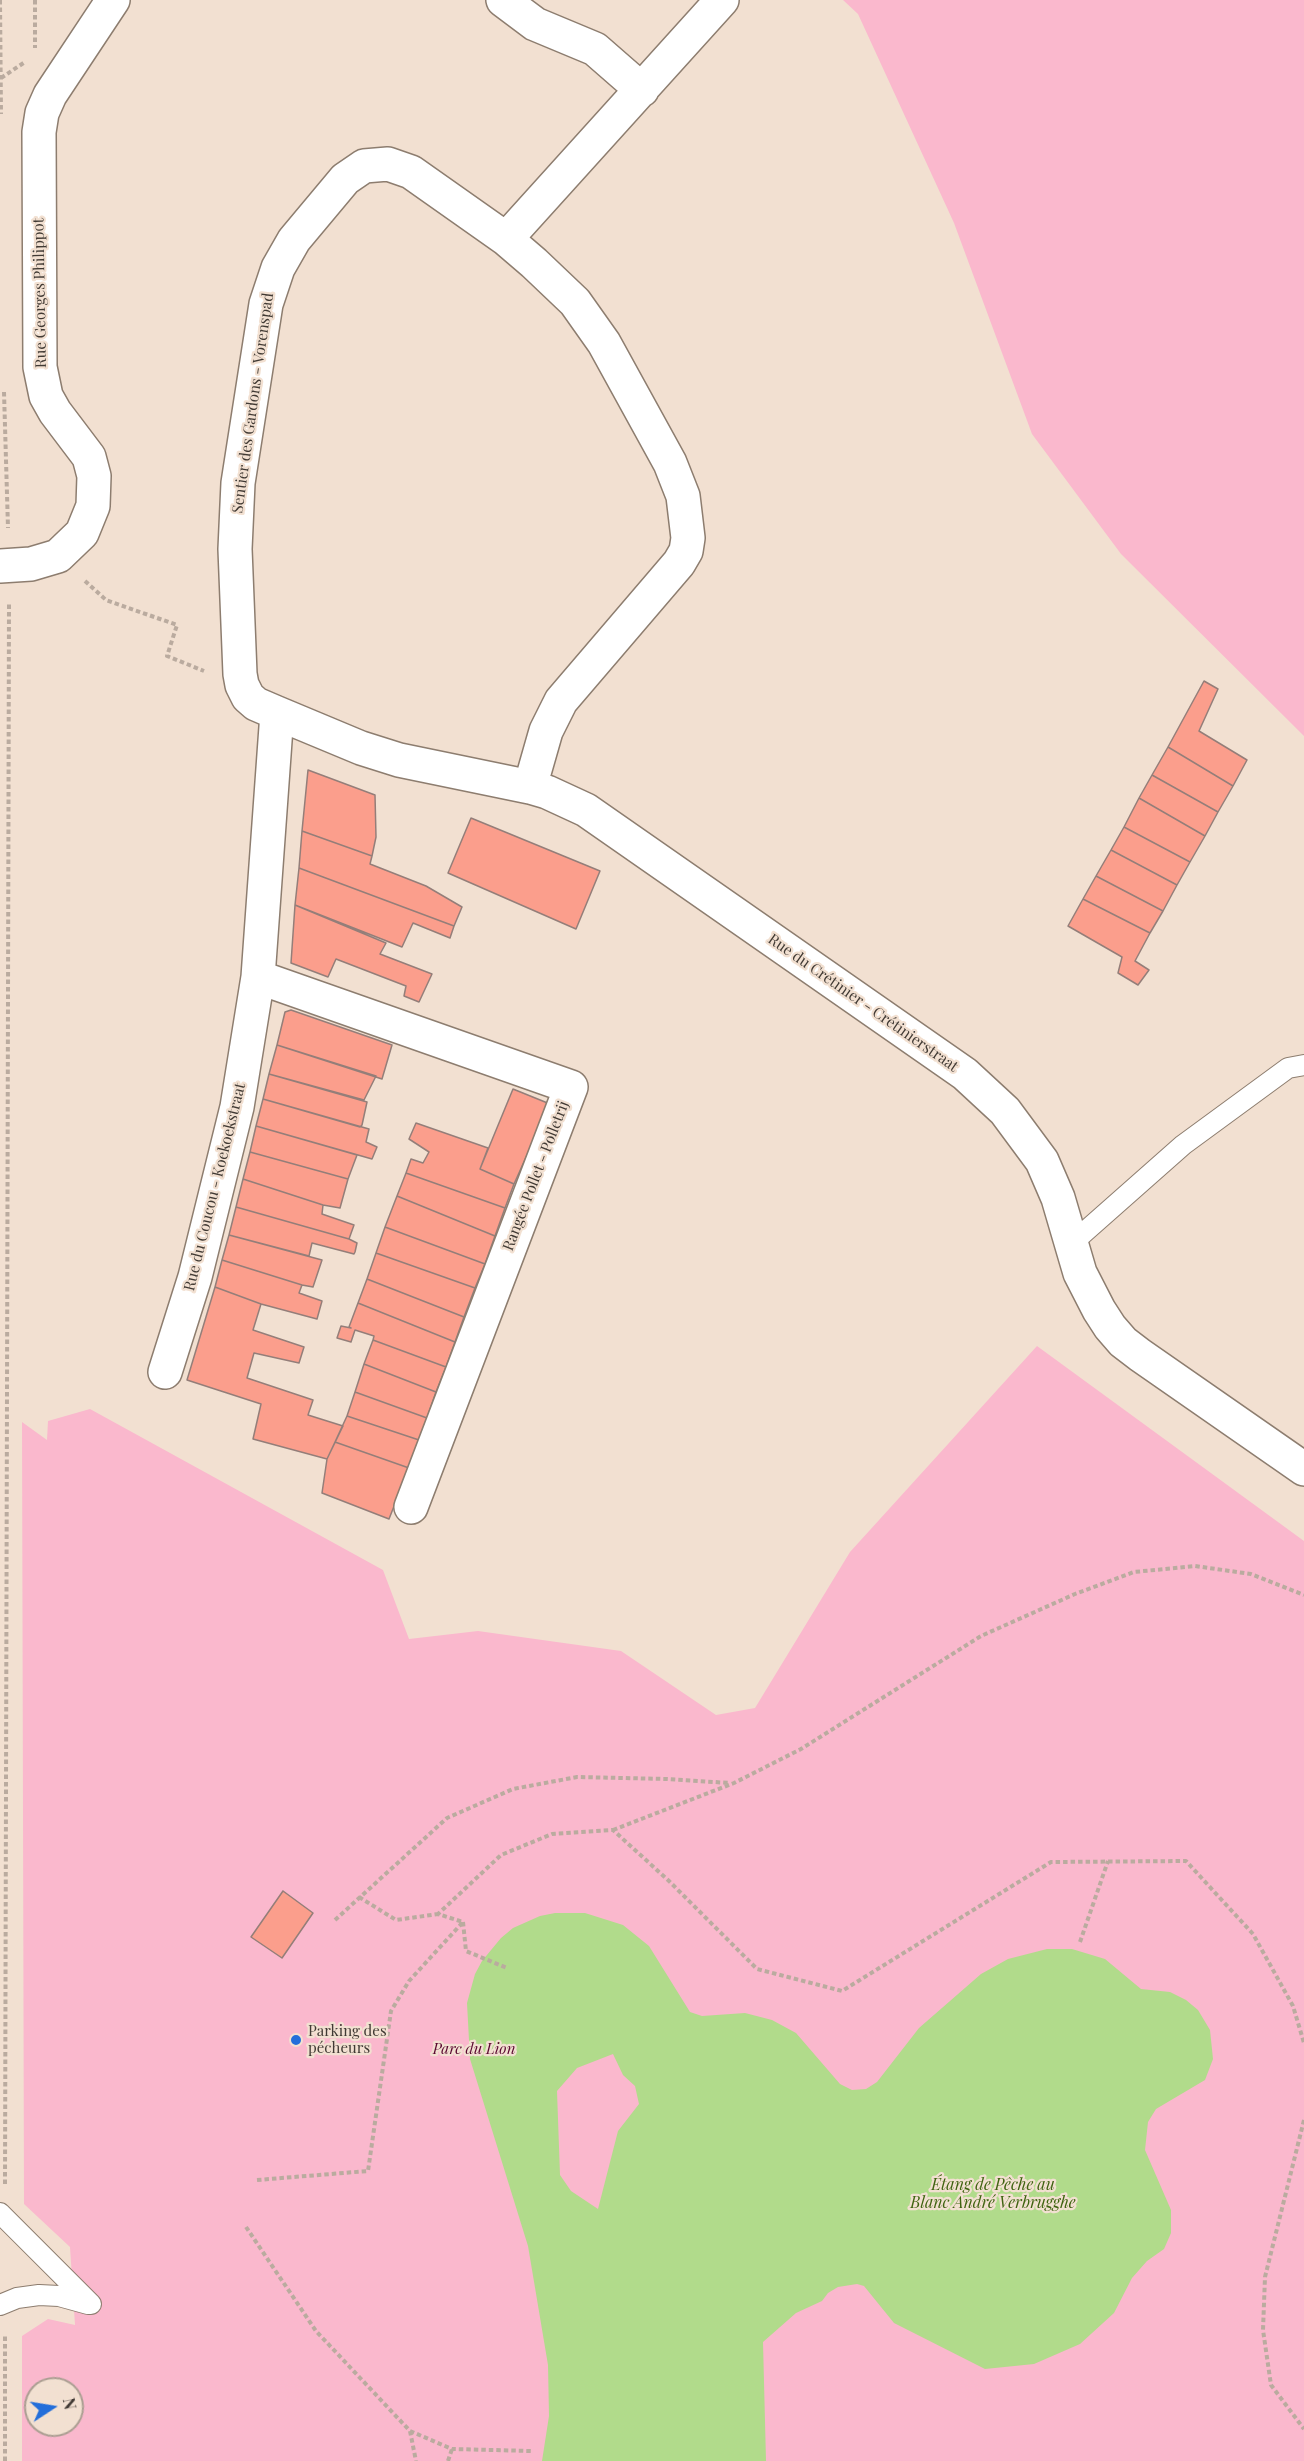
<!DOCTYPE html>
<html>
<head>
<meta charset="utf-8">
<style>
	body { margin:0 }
	#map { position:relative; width:1304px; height:2461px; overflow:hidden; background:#f2e0d1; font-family:"Playfair Display",serif }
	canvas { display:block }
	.north { position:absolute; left:24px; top:2377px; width:60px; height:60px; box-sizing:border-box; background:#f2e0d1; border:2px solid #ab9e92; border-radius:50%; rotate:78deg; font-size:16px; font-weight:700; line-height:24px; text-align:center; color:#413a34 }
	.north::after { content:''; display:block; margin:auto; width:21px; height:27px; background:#236eda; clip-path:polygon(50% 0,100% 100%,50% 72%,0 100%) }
</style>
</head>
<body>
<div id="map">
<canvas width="1304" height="2461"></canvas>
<div class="north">N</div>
</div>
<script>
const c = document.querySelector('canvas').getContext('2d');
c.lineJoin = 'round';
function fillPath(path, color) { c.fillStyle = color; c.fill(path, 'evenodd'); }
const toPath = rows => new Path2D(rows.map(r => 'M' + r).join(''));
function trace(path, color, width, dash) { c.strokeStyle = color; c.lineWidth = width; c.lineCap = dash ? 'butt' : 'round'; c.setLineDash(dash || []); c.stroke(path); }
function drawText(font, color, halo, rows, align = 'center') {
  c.font = font + ' "Playfair Display",serif'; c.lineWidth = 4.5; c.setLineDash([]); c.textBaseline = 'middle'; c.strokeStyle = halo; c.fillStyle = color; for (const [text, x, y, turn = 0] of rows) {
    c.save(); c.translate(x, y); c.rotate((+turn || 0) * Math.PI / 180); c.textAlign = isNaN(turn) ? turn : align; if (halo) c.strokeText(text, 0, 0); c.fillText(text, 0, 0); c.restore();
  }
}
const green = toPath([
	[843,0,1304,0,1304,736,1121,554,1032,434,954,223,858,14],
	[1037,1346,1304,1541,1304,2461,22,2461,22,2336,48,2319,75,2325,70,2247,24,2204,22,1422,47,1440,48,1421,90,1409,383,1570,409,1639,478,1631,621,1651,716,1715,755,1708,850,1552],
	[36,2389,72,2389,72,2425,36,2425]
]);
const water = toPath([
	[555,1913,585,1913,623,1925,649,1946,690,2012,702,2016,745,2013,772,2020,796,2033,840,2084,852,2090,866,2089,877,2082,919,2028,981,1974,1008,1959,1047,1949,1072,1949,1105,1959,1141,1989,1170,1992,1186,2000,1198,2010,1210,2030,1213,2059,1205,2080,1156,2109,1148,2122,1145,2150,1171,2210,1171,2233,1164,2249,1147,2261,1132,2278,1114,2313,1080,2344,1034,2364,985,2369,894,2323,864,2286,857,2284,838,2287,828,2293,822,2301,796,2313,763,2342,766,2461,542,2461,549,2416,548,2365,528,2246,470,2059,467,2003,475,1974,482,1961,501,1938,513,1928,540,1916],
	[613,2054,623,2075,635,2086,639,2104,618,2131,598,2209,571,2191,560,2175,557,2091,577,2068]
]);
const building = toPath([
	[1204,681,1218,689,1199,731,1247,760,1233,786,1168,747,1204,681],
	[1168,747,1233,786,1218,812,1152,775,1168,747],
	[308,770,375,795,376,837,372,856,302,831,308,770],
	[1152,775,1218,812,1205,836,1139,798,1152,775],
	[1139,798,1205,836,1190,862,1124,827,1139,798],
	[471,818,600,871,576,929,448,873,471,818],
	[1124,827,1190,862,1177,885,1111,850,1124,827],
	[302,831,372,856,370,864,426,886,462,907,454,926,299,868,302,831],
	[1111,850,1177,885,1163,911,1096,876,1111,850],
	[299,868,454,926,450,938,413,923,402,947,295,905,299,868],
	[1096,876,1163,911,1150,933,1083,899,1096,876],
	[1083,899,1150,933,1135,961,1149,970,1138,985,1118,973,1122,957,1068,926,1083,899],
	[295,905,386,943,380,954,432,974,419,1002,404,996,406,986,336,959,328,977,291,963,295,905],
	[291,1010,392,1045,382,1079,277,1045,285,1012,291,1010],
	[277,1045,376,1076,364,1100,269,1074,277,1045],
	[269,1074,367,1102,362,1125,360,1127,263,1099,269,1074],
	[513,1089,550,1104,514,1184,480,1169,513,1089],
	[263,1099,369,1129,366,1142,377,1147,372,1159,256,1126,263,1099],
	[416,1123,488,1148,480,1169,514,1184,505,1208,406,1173,411,1159,423,1163,429,1152,409,1139,416,1123],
	[256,1126,357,1155,348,1179,250,1152,256,1126],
	[250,1152,348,1179,340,1208,323,1205,243,1179,250,1152],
	[406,1173,505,1208,495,1236,397,1196,406,1173],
	[243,1179,323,1205,322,1214,354,1225,349,1239,236,1207,243,1179],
	[397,1196,495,1236,485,1264,385,1227,397,1196],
	[236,1207,349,1239,357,1243,355,1252,354,1254,312,1243,309,1256,229,1235,236,1207],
	[385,1227,485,1264,475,1288,376,1253,385,1227],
	[229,1235,322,1260,313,1287,302,1285,222,1260,229,1235],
	[376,1253,475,1288,464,1317,367,1279,376,1253],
	[222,1260,302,1285,299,1293,322,1301,317,1319,261,1304,215,1287,222,1260],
	[367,1279,464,1317,455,1342,358,1303,367,1279],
	[215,1287,261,1304,253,1330,304,1347,299,1363,254,1353,247,1378,313,1400,308,1415,343,1426,327,1459,253,1439,261,1404,187,1380,215,1287],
	[358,1303,455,1342,446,1367,373,1340,374,1336,355,1330,351,1342,337,1338,341,1326,351,1328,349,1327,358,1303],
	[373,1340,446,1367,436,1392,364,1364,373,1340],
	[364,1364,436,1392,427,1418,355,1392,364,1364],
	[355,1392,427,1418,419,1440,347,1416,355,1392],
	[347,1416,419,1440,409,1468,335,1442,347,1416],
	[335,1442,409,1468,389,1519,322,1493,327,1459,335,1442],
	[283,1891,313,1913,282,1958,251,1937,283,1891]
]);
const path = toPath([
	[0,0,1,114],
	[35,0,35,48],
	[1,78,25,62],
	[4,392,8,528],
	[85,581,106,600,177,625,167,656,204,671],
	[613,1830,734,1783,801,1749,981,1636,1075,1594,1134,1572,1195,1566,1251,1574,1304,1595],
	[359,1897,396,1920,438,1914],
	[335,1920,447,1818,513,1789,577,1777,666,1779,730,1783],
	[463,1922,466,1951,507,1968],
	[1080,1942,1108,1861],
	[1304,2120,1265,2277,1263,2330,1271,2385,1304,2429],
	[257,2180,368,2171,391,2011,409,1981,463,1922,438,1914,501,1855,552,1834,613,1830,669,1881,757,1969,842,1991,1051,1862,1186,1861,1253,1934,1293,2006,1304,2043],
	[5,2184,9,602],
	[246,2227,316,2331,410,2431,416,2461],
	[410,2431,452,2449,531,2451],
	[5,2461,5,2336],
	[448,2461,452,2449]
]);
const lane = toPath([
	[1071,1244,1183,1145,1288,1068,1304,1065],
	[0,2213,91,2304],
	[0,2305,17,2298,39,2295,59,2296,88,2304]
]);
const street = toPath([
	[503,0,535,24,595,49,642,90],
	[506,239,722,0],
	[0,566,31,564,58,556,82,533,93,506,94,476,89,457,55,412,46,396,40,367,39,132,42,113,50,95,113,0],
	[530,787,546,731,561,701,679,563,686,551,688,538,683,496,670,463,604,343,575,302,534,263,506,239,411,172,388,164,364,166,345,179,294,240,278,268,266,304,238,483,235,549,240,674,242,685,248,697,256,704,277,713,361,748,399,760,530,787,547,792,586,810,965,1074,1005,1111,1042,1161,1058,1198,1080,1273,1099,1310,1110,1327,1123,1342,1140,1355,1304,1469],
	[258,977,571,1087,411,1507],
	[165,1372,195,1277,237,1107,258,977,277,713]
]);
const markers = [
	[296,2040,6,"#236eda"]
];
const streetNames = [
	["Rue Georges Philippot",40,293,-91],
	["Sentier des Gardons - Vorenspad",253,403,-82],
	["Rue du Crétinier - Crétinierstraat",863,1003,35],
	["Rangée Pollet - Polletrij",536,1176,-69],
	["Rue du Coucou - Koekoekstraat",215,1187,-76]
];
const poiNames = [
	["Parking des",308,2031],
	["pécheurs",308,2048]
];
const parkNames = [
	["Parc du Lion",474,2049]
];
const waterNames = [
	["Étang de Pêche au",993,2185],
	["Blanc André Verbrugghe",993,2203]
];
fillPath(green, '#fab8cd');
fillPath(water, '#b1db8b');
fillPath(building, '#fb9e8c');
trace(building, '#947e79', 1.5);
trace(lane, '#8d7d6f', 22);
trace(street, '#8d7d6f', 36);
trace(path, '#baab9f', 4, [4.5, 3]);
trace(lane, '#fff', 20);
trace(street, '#fff', 33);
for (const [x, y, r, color] of markers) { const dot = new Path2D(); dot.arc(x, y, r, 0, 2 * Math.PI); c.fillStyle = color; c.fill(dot); trace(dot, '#f2e0d1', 2); }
drawText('15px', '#413a34', '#f2e0d1', streetNames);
drawText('15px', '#413a34', '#f2e0d1', poiNames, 'left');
drawText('italic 15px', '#59072f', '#f2e0d1', parkNames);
drawText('italic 16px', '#3f6310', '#f2e0d1', waterNames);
</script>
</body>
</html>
